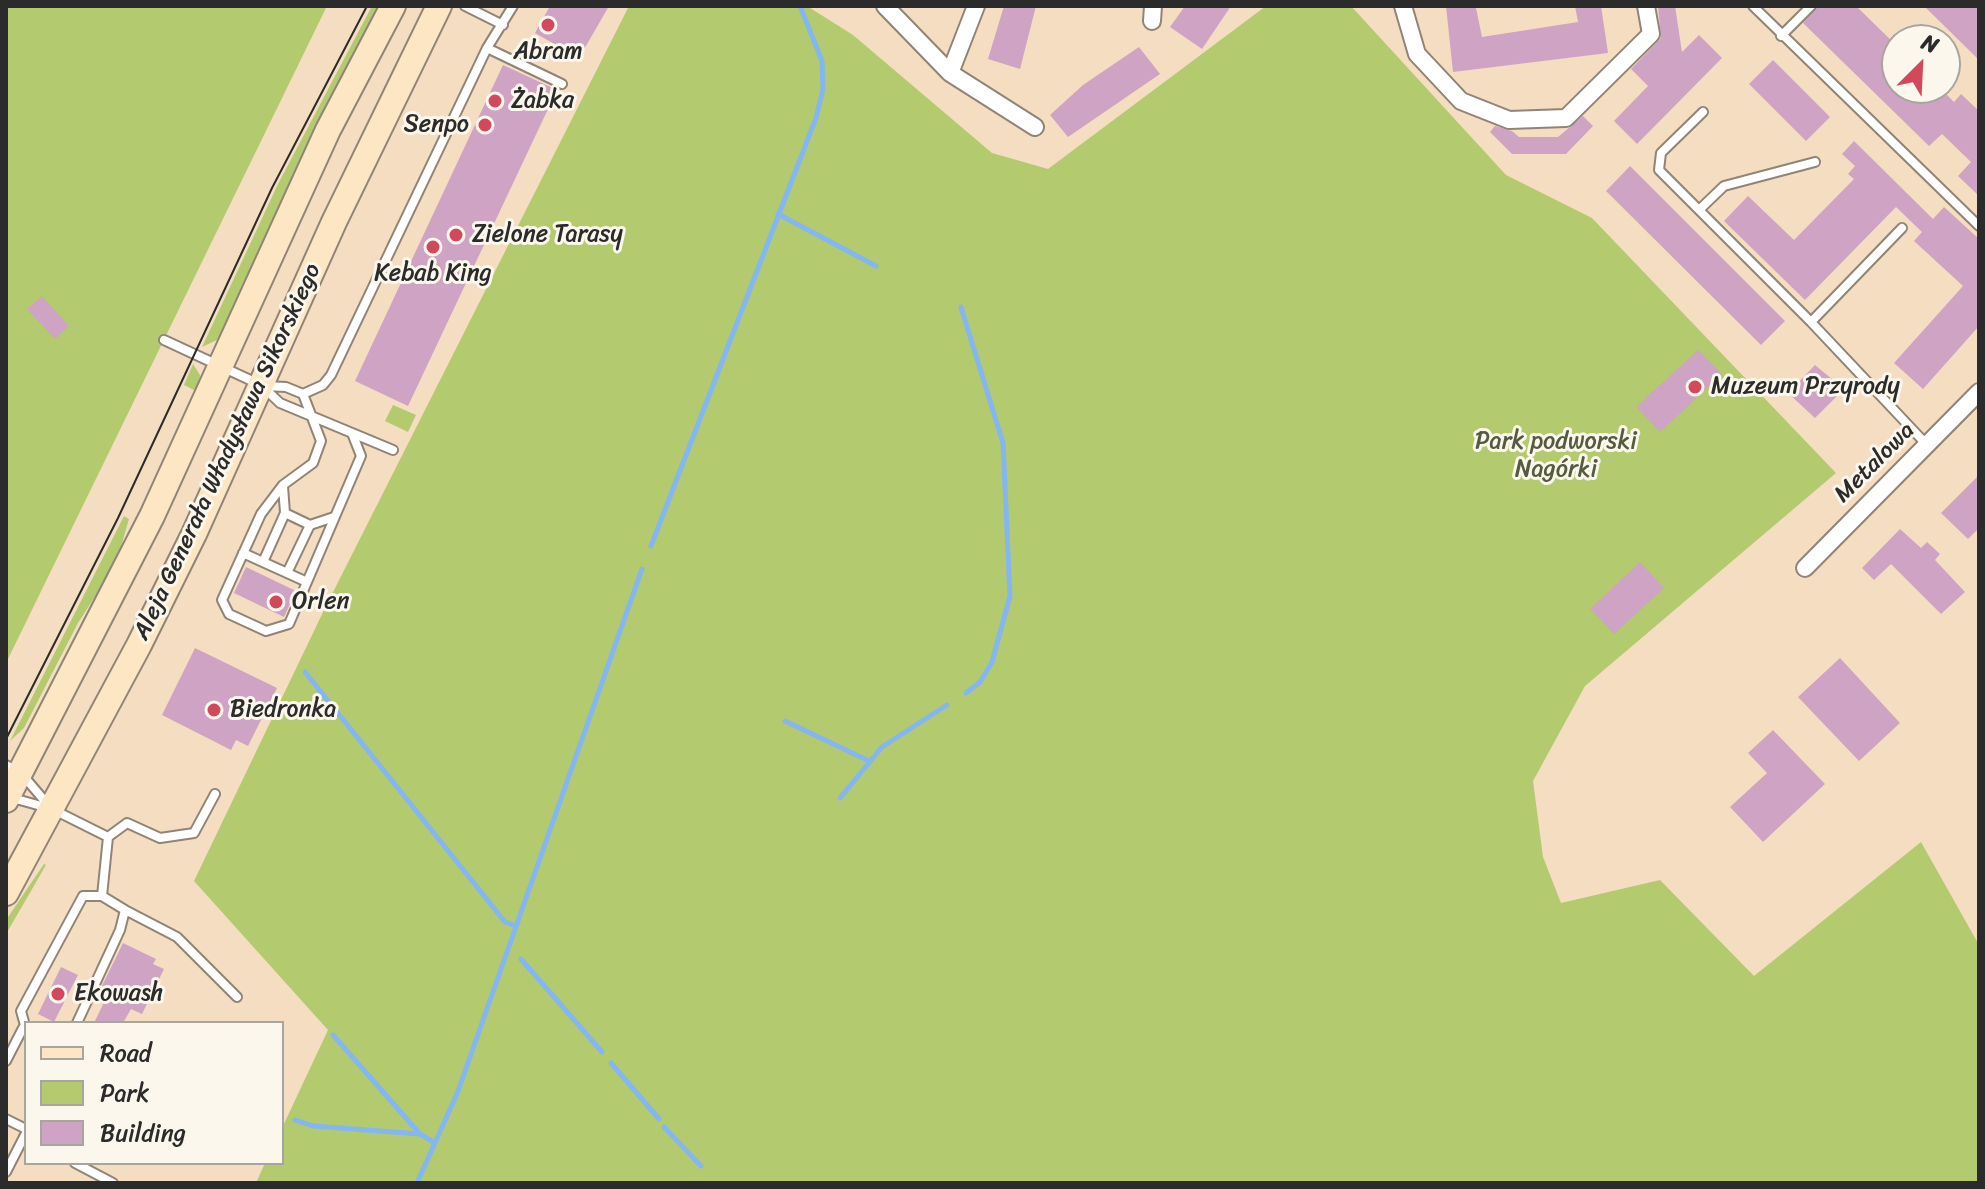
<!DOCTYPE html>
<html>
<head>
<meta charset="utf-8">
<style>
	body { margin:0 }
	#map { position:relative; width:1985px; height:1189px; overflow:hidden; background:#f5ddc2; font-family:Sriracha,sans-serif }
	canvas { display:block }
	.frame { position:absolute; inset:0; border:8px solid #2b2b2b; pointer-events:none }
	.legend { position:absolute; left:24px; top:1021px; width:260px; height:144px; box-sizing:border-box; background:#fbf7ec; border:2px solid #a8a59f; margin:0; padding:10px 14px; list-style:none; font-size:24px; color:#2b2b2b }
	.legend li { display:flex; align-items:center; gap:16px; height:40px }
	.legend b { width:40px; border:2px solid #a8a59f }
	.north { position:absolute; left:1881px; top:24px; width:80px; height:80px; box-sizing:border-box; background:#fbf7ec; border:2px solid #a8a59f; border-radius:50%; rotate:24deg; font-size:22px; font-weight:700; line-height:32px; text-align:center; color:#2b2b2b }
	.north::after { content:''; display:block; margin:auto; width:28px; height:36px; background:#d1495b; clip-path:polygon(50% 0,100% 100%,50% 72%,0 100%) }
</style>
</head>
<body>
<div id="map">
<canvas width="1985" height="1189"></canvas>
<div class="frame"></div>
<ul class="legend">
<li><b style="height:10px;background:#fce6c4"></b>Road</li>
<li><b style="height:22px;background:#b3ca6f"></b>Park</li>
<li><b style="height:22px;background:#cfa3c3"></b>Building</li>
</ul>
<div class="north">N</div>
</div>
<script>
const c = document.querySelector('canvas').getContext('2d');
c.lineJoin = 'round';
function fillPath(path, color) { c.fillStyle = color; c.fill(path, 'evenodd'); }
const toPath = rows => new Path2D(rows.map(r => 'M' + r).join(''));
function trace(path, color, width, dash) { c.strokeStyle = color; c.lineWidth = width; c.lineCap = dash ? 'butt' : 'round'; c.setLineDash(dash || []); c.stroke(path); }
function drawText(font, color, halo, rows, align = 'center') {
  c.font = font + ' Sriracha,sans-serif'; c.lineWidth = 6; c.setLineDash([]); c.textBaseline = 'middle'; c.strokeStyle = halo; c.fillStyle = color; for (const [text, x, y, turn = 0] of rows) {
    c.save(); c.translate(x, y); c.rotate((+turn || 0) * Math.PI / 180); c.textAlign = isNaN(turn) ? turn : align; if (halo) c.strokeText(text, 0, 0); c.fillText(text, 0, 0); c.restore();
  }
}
const green = toPath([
	[6,6,327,6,6,663],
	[372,6,379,6,288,187,219,339,202,347,278,184],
	[629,6,807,6,853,35,992,153,1048,169,1266,6,1351,6,1506,175,1592,218,1836,473,1585,686,1533,781,1543,857,1561,903,1660,880,1754,976,1921,842,1979,945,1979,1183,256,1183,265,1163,282,1163,282,1128,328,1030,194,881,326,606],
	[193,364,200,375,198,392,184,385],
	[393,405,416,415,408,432,385,421],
	[124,516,129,519,116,564,78,623,24,728,10,741],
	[44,864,46,865,6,934,6,920]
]);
const stream = toPath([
	[778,214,876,266],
	[961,307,1003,443,1010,596,992,662,980,682,966,693],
	[651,546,816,118,823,89,822,61,800,6],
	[305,672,505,922,516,926],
	[785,721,869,761],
	[840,798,882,747,947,705],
	[521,959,602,1052],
	[333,1035,420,1134,435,1143],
	[611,1063,659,1119],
	[295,1120,313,1126,420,1134],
	[664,1127,701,1166],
	[417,1183,457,1094,642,569]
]);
const building = toPath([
	[550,6,609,6,579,58,535,33],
	[1004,6,1036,6,1020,69,988,59],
	[1185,6,1231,6,1202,49,1170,27],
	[1446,6,1476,8,1482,37,1578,22,1575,6,1601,6,1608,53,1453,72],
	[1658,6,1675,6,1682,52,1699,35,1722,58,1637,144,1614,121,1648,86,1631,69,1661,38],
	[1818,6,1856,6,1897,46,1897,88,1940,88,1954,102,1961,94,1979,111,1979,196,1958,176,1971,162,1942,134,1929,146,1803,23],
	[1924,6,1979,6,1979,60],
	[1139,47,1160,74,1068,137,1050,115,1083,85],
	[1773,60,1830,117,1806,141,1749,84],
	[503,65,557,90,408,406,355,381],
	[1583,116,1593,126,1566,154,1512,154,1490,132,1495,126,1512,131,1519,137,1558,137],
	[1854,141,1933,219,1944,207,1979,239,1979,326,1923,389,1894,363,1963,286,1914,241,1922,232,1896,207,1805,300,1724,221,1748,196,1794,240,1854,179,1848,174,1855,166,1842,154],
	[1630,166,1785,321,1761,345,1606,191],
	[42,296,69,326,55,339,27,309],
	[1698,350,1722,374,1660,432,1636,407],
	[1815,365,1844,389,1815,418,1788,393],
	[1979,475,1979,528,1968,539,1941,513],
	[1900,529,1921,548,1927,542,1940,554,1935,560,1965,592,1941,614,1891,564,1874,580,1862,568],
	[1640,562,1664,588,1614,634,1590,609],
	[246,567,296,591,284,617,234,593],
	[195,648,277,688,248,746,236,740,231,750,162,715],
	[1840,658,1900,723,1859,761,1798,697],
	[1773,730,1825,784,1763,842,1730,807,1767,773,1748,753],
	[123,943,156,959,153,964,164,969,142,1014,131,1009,123,1023,94,1023,105,1000,97,996],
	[61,967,78,975,54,1022,38,1014]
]);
const service = toPath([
	[465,6,503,25],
	[1753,6,1979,226],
	[1781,36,1811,6],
	[487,48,562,84],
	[1703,112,1661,153,1659,170,1811,322,1927,445],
	[1699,210,1724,186,1815,162],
	[1811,322,1902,228],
	[164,340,261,385,280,403,393,450],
	[265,386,286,387,303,394,323,385,331,375,487,48,513,6],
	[303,394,321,441,313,463,283,485,261,514,222,600,229,614,266,631,289,624,361,456,352,433],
	[283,486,285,513,310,525,334,517],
	[243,553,307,582],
	[263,562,285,513],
	[287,573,310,525],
	[6,765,21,773,49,806],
	[9,797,52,809,108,837],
	[108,837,127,823,160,838,194,833,215,794],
	[102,896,108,837],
	[125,910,177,937,237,997],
	[26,1029,21,1011,83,896,102,896,125,910,120,930,77,1023],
	[6,1061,23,1028],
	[6,1119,26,1129],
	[75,1163,113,1183],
	[6,1172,26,1133]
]);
const minor = toPath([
	[885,6,950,73,976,6],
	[1403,6,1417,54,1461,101,1509,120,1566,118,1651,34,1646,6],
	[1152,21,1153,6],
	[950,73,1035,127],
	[1805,568,1979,392]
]);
const secondary = toPath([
	[6,800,152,516,328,130,393,6],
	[6,893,139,645,194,534,334,222,439,6]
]);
const tram = toPath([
	[6,739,118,518,272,188,367,6]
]);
const markers = [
	[548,25,8,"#d1495b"],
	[495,101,8,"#d1495b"],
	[485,125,8,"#d1495b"],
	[456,235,8,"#d1495b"],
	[433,247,8,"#d1495b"],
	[1695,387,8,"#d1495b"],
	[276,602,8,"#d1495b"],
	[214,710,8,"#d1495b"],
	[58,994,8,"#d1495b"]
];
const poiNames = [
	["Abram",548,52,"center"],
	["Żabka",511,101],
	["Senpo",469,125,"right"],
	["Zielone Tarasy",472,235],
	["Kebab King",433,274,"center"],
	["Muzeum Przyrody",1711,387],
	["Orlen",292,602],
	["Biedronka",230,710],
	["Ekowash",74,994]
];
const parkNames = [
	["Park podworski",1556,442],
	["Nagórki",1556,470]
];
const streetNames = [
	["Aleja Generała Władysława Sikorskiego",228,452,-65],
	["Metalowa",1875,463,-45]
];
fillPath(green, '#b3ca6f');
trace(stream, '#84b6f1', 5);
fillPath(building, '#cfa3c3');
trace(service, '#908476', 12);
trace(minor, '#908476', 20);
trace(secondary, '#908476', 28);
trace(service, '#fff', 8);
trace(minor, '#fff', 16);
trace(secondary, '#fce6c4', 24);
trace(tram, '#2b2b2b', 2);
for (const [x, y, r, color] of markers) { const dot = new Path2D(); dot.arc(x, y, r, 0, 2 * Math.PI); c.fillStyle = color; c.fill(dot); trace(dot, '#fbf7ec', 3); }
drawText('24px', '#2b2b2b', '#fbf7ec', poiNames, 'left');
drawText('24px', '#545b3f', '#fbf7ec', parkNames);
drawText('24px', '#2b2b2b', '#fbf7ec', streetNames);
</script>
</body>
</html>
